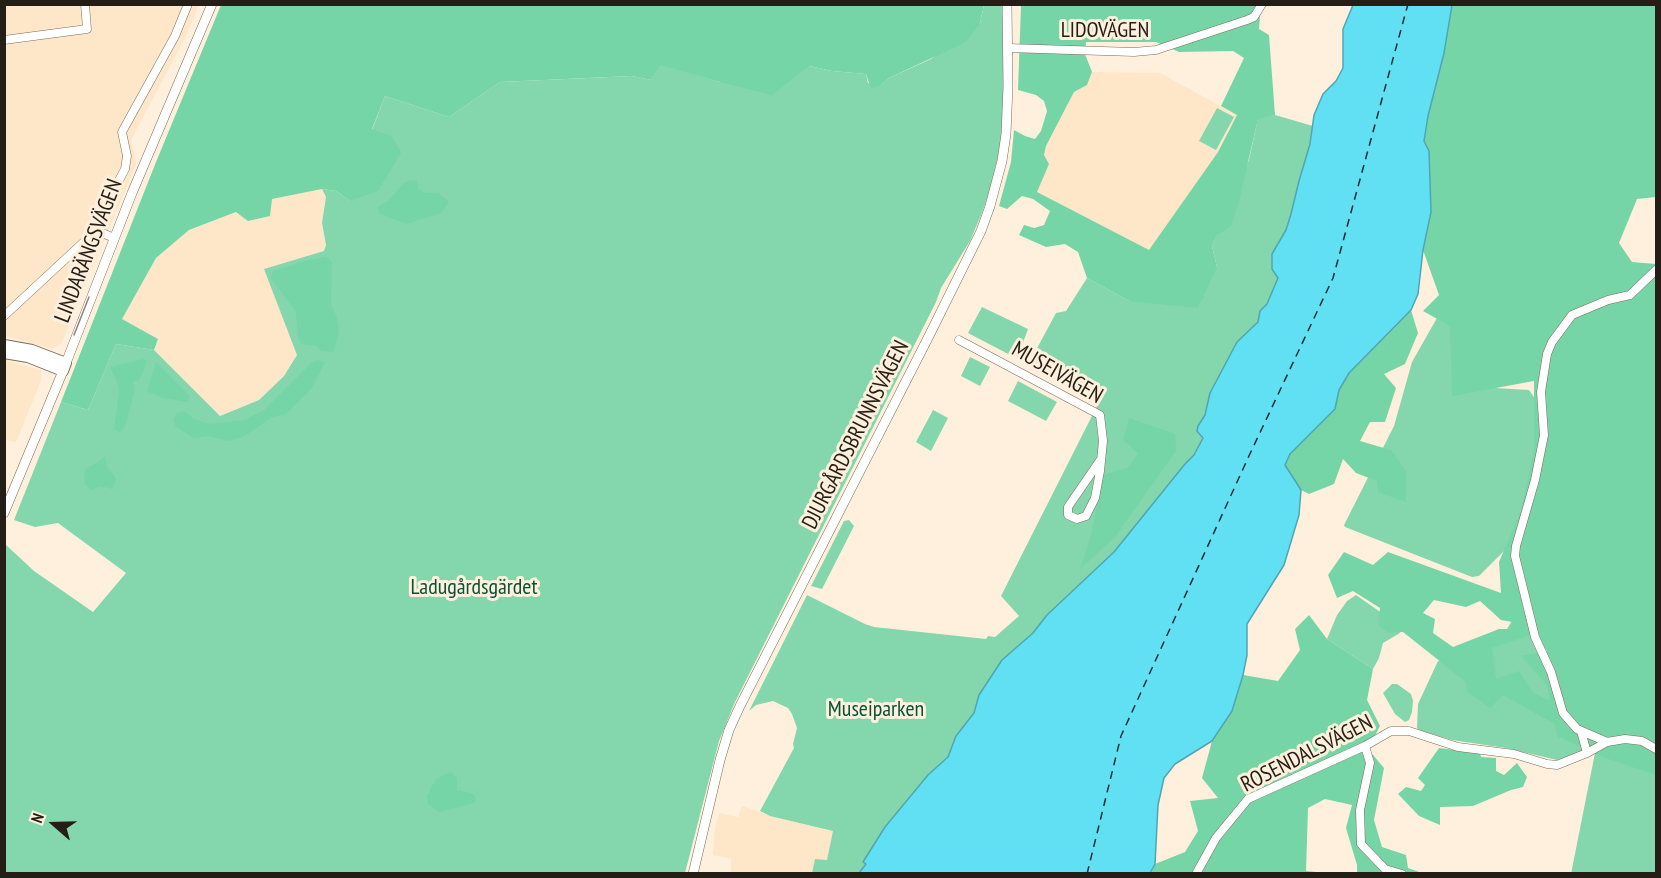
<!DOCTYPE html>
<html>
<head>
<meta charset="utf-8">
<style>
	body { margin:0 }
	#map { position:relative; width:1661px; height:878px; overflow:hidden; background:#fef0dd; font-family:"PT Sans Narrow",sans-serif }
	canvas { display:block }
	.frame { position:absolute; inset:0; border:6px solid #251e16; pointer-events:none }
	.north { position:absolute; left:24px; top:794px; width:60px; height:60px; -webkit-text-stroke:4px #fef0dd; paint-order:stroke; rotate:290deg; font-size:16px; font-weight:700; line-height:24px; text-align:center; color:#251e16 }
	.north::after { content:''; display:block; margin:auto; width:21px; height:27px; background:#251e16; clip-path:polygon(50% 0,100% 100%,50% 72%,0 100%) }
</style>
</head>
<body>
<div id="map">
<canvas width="1661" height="878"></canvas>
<div class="frame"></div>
<div class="north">N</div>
</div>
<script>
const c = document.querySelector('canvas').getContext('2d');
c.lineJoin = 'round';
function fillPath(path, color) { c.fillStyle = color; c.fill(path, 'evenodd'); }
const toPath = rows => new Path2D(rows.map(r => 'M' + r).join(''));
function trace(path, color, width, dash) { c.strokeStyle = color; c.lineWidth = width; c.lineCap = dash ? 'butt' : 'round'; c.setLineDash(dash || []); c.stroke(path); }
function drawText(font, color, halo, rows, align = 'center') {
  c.font = font + ' "PT Sans Narrow",sans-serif'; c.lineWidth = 6; c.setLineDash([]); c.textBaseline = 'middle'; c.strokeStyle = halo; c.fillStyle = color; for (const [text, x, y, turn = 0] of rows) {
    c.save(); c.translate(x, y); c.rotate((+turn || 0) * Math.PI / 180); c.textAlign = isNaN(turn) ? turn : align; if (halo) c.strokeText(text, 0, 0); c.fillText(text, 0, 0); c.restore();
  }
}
const built = toPath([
	[5,5,199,5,185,38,131,140,136,164,61,344,52,349,5,336],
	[1092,72,1160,73,1237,115,1218,152,1149,251,1037,192,1046,146,1074,92,1087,85],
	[322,189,326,197,322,223,326,245,296,352,297,355,284,376,259,400,220,416,154,350,158,339,121,319,156,258,189,230,272,199],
	[5,360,41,370,41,381,16,442,5,440],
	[742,806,770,816,833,831,827,861,815,860,812,873,731,873,731,859,713,855,715,828,719,813,738,817]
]);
const green = toPath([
	[984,5,1003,5,1005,60,1003,120,1001,143,990,191,981,215,970,241,941,288,936,302,735,702,719,741,685,873,5,873,5,544,34,571,93,612,126,573,58,523,35,527,14,520,61,402,88,410,116,344,154,350,220,416,259,400,284,376,297,355,264,269,324,251,326,245,322,223,326,197,322,189,336,191,350,201,372,130,385,96,449,117,500,82,632,76,651,80,661,64,720,82,809,66,832,71,866,74,868,83,881,85,889,78,931,59,980,23],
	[1217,108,1234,117,1216,150,1199,141],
	[1275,115,1313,126,1310,144,1299,181,1291,214,1286,230,1272,254,1279,278,1267,304,1260,311,1258,322,1210,393,1205,415,1198,426,1203,438,1194,455,1185,464,1114,552,1047,615,1033,633,1002,660,979,695,974,713,956,736,948,757,928,775,885,827,864,861,866,864,859,873,812,873,815,859,827,860,833,831,770,816,760,811,794,748,793,744,797,728,792,714,788,708,773,701,756,705,749,711,807,595,865,624,874,627,986,639,988,636,995,637,1019,616,1001,596,1099,402,1028,365,1056,313,1066,311,1087,278,1129,301,1217,267,1212,246,1249,160,1258,118],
	[1446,302,1478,387,1529,390,1536,400,1541,438,1513,542,1479,576,1472,577,1345,527,1344,525,1394,426,1412,362],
	[982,307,1028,329,1021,348,1019,348,1014,357,968,333],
	[970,357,990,367,980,386,961,376],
	[1018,381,1057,402,1046,421,1008,401],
	[933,410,948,418,931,451,916,442],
	[849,520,854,526,822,589,811,586,844,521],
	[1356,595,1396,623,1400,633,1383,643,1379,658,1373,669,1327,639,1337,615,1347,601],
	[1523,602,1583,741,1583,750,1578,755,1557,760,1506,748,1452,740,1419,730,1417,728,1418,704,1438,661,1467,660,1504,634],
	[1392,684,1397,684,1411,694,1413,701,1412,712,1409,720,1405,722,1395,714,1383,693],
	[1595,753,1656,774,1656,873,1571,874]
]);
const forest = toPath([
	[221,5,221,4,984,5,980,23,966,42,889,78,881,85,871,89,866,74,832,71,809,66,772,95,720,82,661,65,651,80,632,76,500,82,449,117,385,96,372,129,392,136,401,153,378,191,350,201,336,191,322,189,272,199,270,216,248,221,236,212,189,230,156,258,122,319,158,339,154,350,116,344,88,410,61,402,156,162],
	[1021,5,1261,5,1259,29,1269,35,1275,115,1258,119,1239,201,1231,226,1217,235,1212,246,1217,267,1198,308,1129,301,1087,278,1078,252,1065,244,1046,247,1019,235,1024,225,1034,228,1044,225,1050,211,1033,199,1022,196,1007,209,999,206,1011,162,1014,130,1025,136,1035,139,1041,131,1047,111,1044,101,1036,95,1018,90],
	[1086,42,1156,42,1179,52,1233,51,1244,58,1221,106,1237,115,1218,152,1149,250,1037,192,1049,164,1044,155,1046,146,1074,92,1087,85,1092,72,1085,54],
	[1452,5,1656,5,1656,197,1637,199,1619,243,1632,262,1656,264,1656,775,1605,758,1557,736,1555,724,1503,695,1490,708,1467,691,1466,682,1403,632,1388,633,1378,625,1380,608,1353,591,1337,598,1328,575,1344,552,1373,565,1388,552,1501,593,1499,562,1521,511,1534,450,1534,381,1452,396,1450,326,1423,311,1439,295,1423,250,1431,212,1429,151,1424,141,1428,116,1444,53],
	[1434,600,1466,607,1480,601,1501,620,1512,622,1510,629,1499,629,1453,647,1433,633,1435,619,1423,613],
	[1534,634,1547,651,1521,656,1547,685,1550,701,1533,693,1519,671,1496,679,1492,648],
	[410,180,417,181,418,188,424,193,438,193,449,202,441,213,406,224,380,214,377,207,388,201,403,184],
	[326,257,332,262,331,305,337,318,339,332,333,352,321,351,317,346,302,344,298,338,296,314,293,308,271,278,273,271,309,260],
	[1411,310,1418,333,1405,364,1384,374,1396,388,1385,422,1370,422,1360,441,1391,450,1406,471,1406,502,1378,492,1377,481,1356,473,1343,459,1334,484,1309,494,1301,490,1285,465,1290,454,1335,409,1339,390,1349,373],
	[144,359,147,361,139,381,133,381,134,392,127,420,123,430,120,432,114,430,119,391,118,384,110,367],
	[318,360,325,362,312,388,286,414,272,417,243,437,229,441,208,436,194,438,176,427,173,420,177,413,184,411,194,419,209,424,245,420,264,410,311,363],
	[156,362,190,396,187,402,160,397,147,391],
	[1129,418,1175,434,1176,451,1115,537,1080,569,1091,536,1102,475,1128,468,1138,453,1123,440],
	[105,456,107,467,116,478,113,489,99,486,93,490,90,489,85,484,84,473,87,468,97,463],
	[1309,615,1327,639,1373,669,1367,700,1380,726,1368,749,1384,768,1374,820,1382,847,1406,855,1408,868,1422,873,1357,873,1357,865,1346,828,1352,805,1325,799,1308,808,1306,871,1327,873,1150,874,1155,864,1185,852,1198,831,1190,801,1218,798,1202,778,1212,741,1232,711,1243,675,1278,681,1300,650,1295,629],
	[1439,748,1480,753,1481,757,1496,758,1496,771,1504,775,1517,763,1527,777,1523,787,1511,790,1473,806,1440,807,1440,825,1419,816,1398,794,1406,787,1421,791,1425,785,1418,778],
	[449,773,452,773,457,778,457,790,474,794,476,800,474,803,439,812,428,804,427,796,436,779]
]);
const water = toPath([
	[1353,5,1452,5,1444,53,1428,116,1424,141,1429,151,1431,212,1423,250,1418,294,1411,310,1349,373,1339,390,1335,409,1290,454,1285,465,1301,490,1299,515,1284,565,1247,624,1247,655,1243,675,1232,711,1212,741,1175,764,1164,778,1158,805,1155,864,1150,873,859,873,866,864,863,862,885,827,928,775,948,757,956,736,974,713,979,695,1002,660,1033,633,1047,615,1114,552,1185,464,1194,455,1203,438,1197,431,1198,426,1205,415,1210,393,1237,342,1258,322,1260,311,1267,304,1278,278,1272,269,1272,254,1286,230,1291,214,1299,181,1310,144,1314,115,1323,94,1336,81,1343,68,1343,29,1353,5]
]);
const ferry = toPath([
	[1087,874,1121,736,1248,458,1333,278,1408,4]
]);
const minor = toPath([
	[4,40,87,29,85,4],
	[1008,48,1134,52,1156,50,1247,20,1254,17,1262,4],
	[114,238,93,229,125,169,127,156,122,132,175,36,188,4],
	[4,316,87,239,93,229],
	[959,340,1100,415,1103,441,1100,471,1095,498,1086,516,1077,519,1068,515,1068,507,1101,459],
	[1581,731,1587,753],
	[1607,742,1577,729,1563,713,1551,672,1535,637,1520,576,1515,556,1516,546,1535,480,1544,435,1541,392,1547,354,1552,342,1572,315,1608,300,1630,295,1656,270],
	[1365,746,1370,763,1360,810,1361,844,1385,869,1402,874],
	[1196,874,1216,838,1248,799,1365,746,1391,731,1409,731,1458,747,1514,754,1547,764,1557,765,1587,753,1607,742,1625,739,1642,741,1656,749]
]);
const tertiary = toPath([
	[66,363,132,193,212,4],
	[4,513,63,371],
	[693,874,720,760,729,730,740,706,930,334,981,231,990,206,1002,161,1006,134,1008,86,1007,4]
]);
const secondary = toPath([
	[4,345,32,350,66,363,63,371,28,357,4,353]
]);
const tram = toPath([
	[74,335,89,297]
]);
const streetNames = [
	["LIDOVÄGEN",1105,31],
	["LINDARÄNGSVÄGEN",89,251,-69],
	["MUSEIVÄGEN",1057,373,30],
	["DJURGÅRDSBRUNNSVÄGEN",856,435,-63],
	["ROSENDALSVÄGEN",1307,754,-27]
];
const parkNames = [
	["Ladugårdsgärdet",474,588],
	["Museiparken",876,710]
];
fillPath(built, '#fde7c8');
fillPath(green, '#84d6ad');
fillPath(forest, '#75d5a6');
fillPath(water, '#61e0f4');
trace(water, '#4fa6b1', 1.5);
trace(ferry, '#1a3034', 1.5, [8, 6]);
trace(minor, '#7c6c57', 9);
trace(tertiary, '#7c6c57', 10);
trace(secondary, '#7c6c57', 12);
trace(minor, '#fff', 8);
trace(tertiary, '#fff', 9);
trace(secondary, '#fff', 10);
trace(tram, '#8e8476', 1.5);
drawText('22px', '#251e16', '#fef0dd', streetNames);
drawText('22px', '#045537', '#fef0dd', parkNames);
</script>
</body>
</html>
